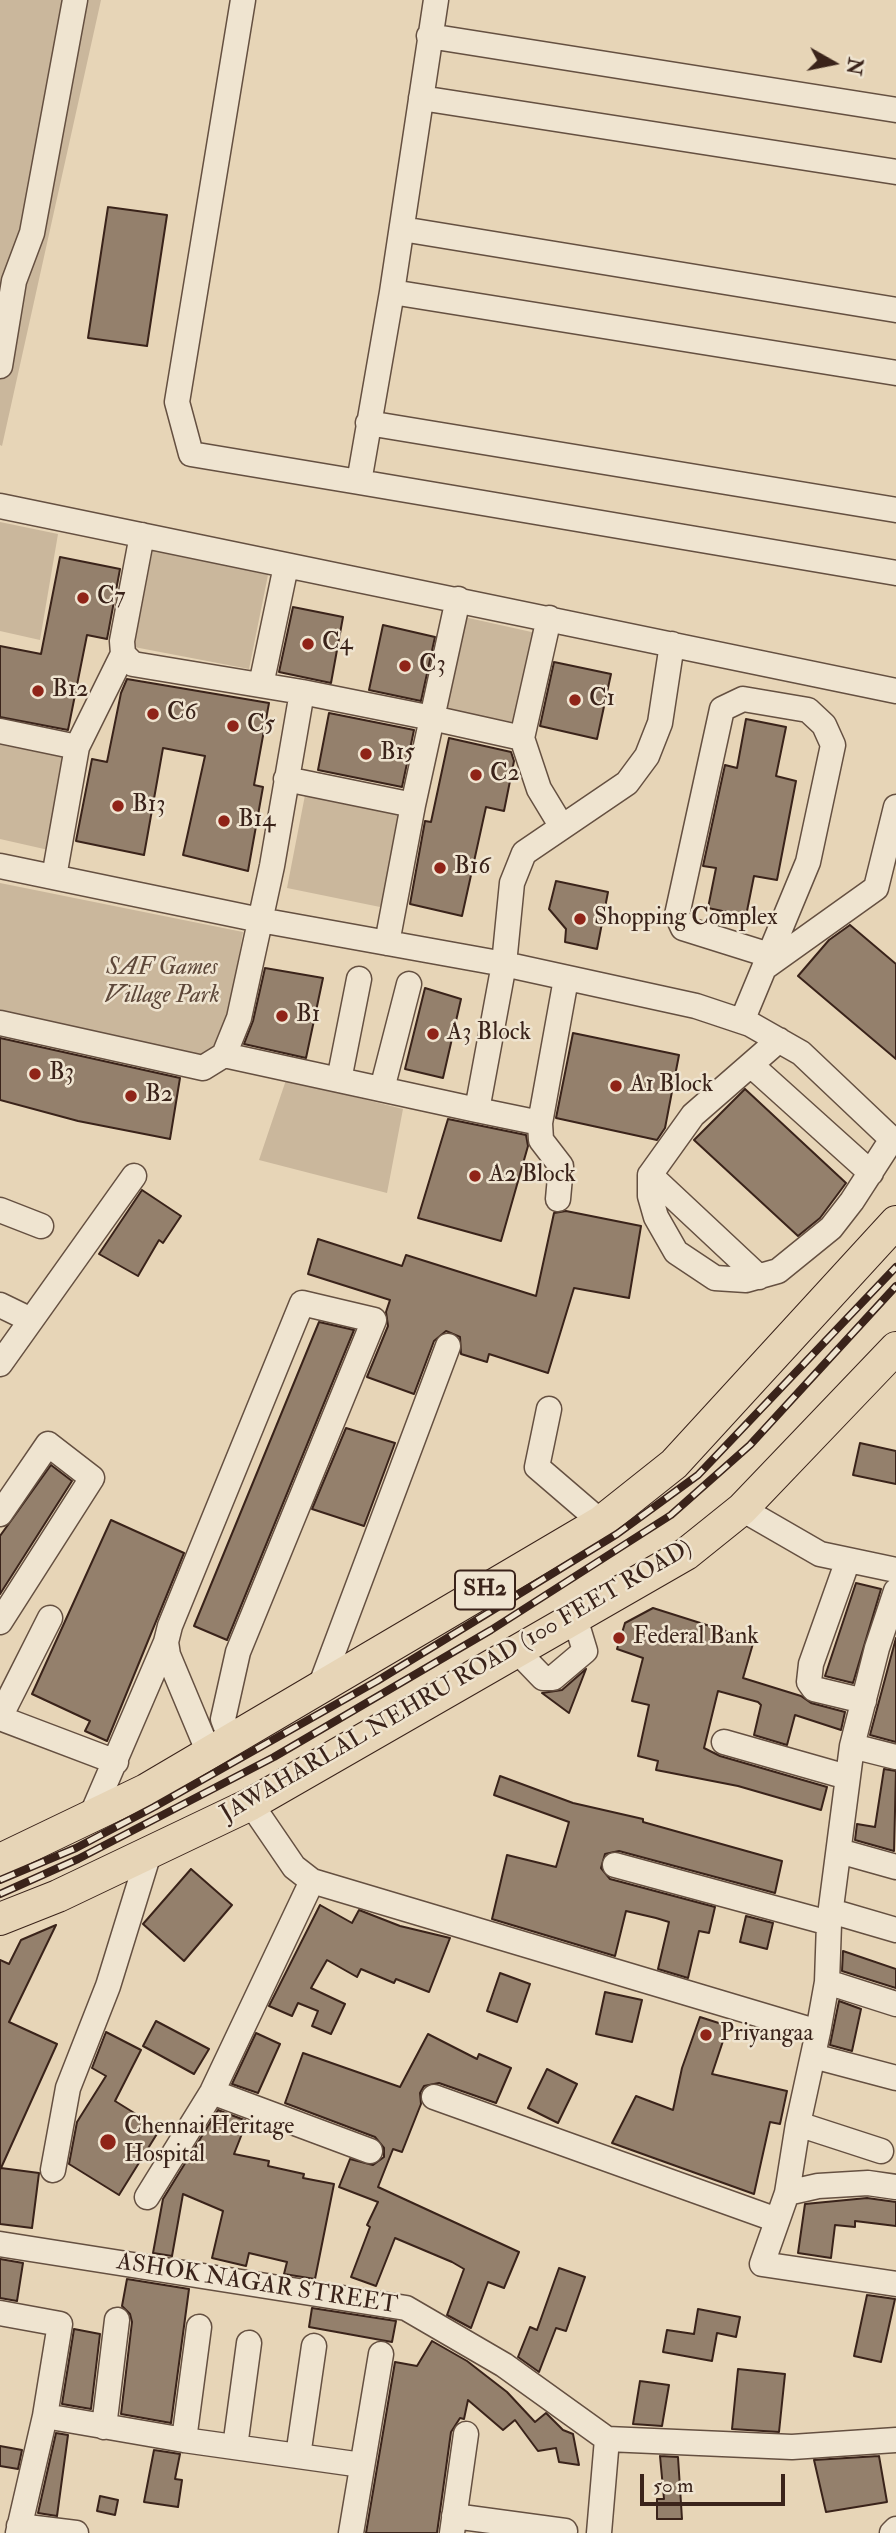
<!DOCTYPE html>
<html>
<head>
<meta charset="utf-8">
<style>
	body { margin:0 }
	#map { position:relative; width:896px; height:2533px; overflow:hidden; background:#e7d5b7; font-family:"IM FELL Double Pica",serif }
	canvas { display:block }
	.north { position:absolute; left:798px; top:28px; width:70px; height:70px; -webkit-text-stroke:5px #efe4d0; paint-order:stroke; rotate:99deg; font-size:19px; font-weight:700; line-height:28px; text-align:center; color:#3a231a }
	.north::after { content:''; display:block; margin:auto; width:24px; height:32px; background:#3a231a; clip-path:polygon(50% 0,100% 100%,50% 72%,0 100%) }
	.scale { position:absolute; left:640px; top:2474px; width:145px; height:32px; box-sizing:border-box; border:4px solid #3a231a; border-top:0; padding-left:9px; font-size:21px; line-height:24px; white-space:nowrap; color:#3a231a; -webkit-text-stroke:5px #efe4d0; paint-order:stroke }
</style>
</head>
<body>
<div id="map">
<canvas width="896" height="2533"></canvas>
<div class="north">N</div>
<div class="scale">50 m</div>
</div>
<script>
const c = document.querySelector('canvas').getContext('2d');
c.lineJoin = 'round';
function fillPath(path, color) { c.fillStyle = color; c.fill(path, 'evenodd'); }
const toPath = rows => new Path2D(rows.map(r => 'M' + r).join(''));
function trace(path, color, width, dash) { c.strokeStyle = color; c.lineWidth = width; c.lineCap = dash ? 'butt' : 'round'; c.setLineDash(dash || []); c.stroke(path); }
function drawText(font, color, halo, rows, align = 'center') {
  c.font = font + ' "IM FELL Double Pica",serif'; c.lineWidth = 5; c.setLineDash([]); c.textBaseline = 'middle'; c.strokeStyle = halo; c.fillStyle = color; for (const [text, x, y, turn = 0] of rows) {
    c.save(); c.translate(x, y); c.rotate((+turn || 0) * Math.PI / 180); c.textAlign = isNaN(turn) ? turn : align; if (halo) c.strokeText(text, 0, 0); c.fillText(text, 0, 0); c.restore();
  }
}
const green = toPath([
	[0,0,101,0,2,446,0,445],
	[0,522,58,534,40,640,0,631],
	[153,549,268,575,249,669,134,647],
	[464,617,536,633,519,723,444,709],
	[0,737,69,751,53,851,0,839],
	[306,790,405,812,385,908,287,888],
	[0,883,243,932,231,1002,216,1062,0,1015],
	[286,1080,403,1109,387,1193,259,1160]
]);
const building = toPath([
	[108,207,167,215,147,346,88,338,108,207],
	[60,557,120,569,107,639,87,635,68,730,0,717,0,646,41,654,60,557],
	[293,607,343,617,331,683,279,672,293,607],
	[383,625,435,637,421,701,369,690,383,625],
	[554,662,611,674,597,739,540,726,554,662],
	[127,679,269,703,254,785,263,787,248,871,183,855,205,756,163,748,144,855,76,841,92,759,107,762,121,693,127,679],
	[329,713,414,730,402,787,318,770,329,713],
	[746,719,786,727,776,776,796,781,777,880,754,876,746,916,708,908,716,868,703,866,725,765,737,768,746,719],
	[449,738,511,752,514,761,504,811,486,807,462,916,410,904,425,821,431,822,449,738],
	[556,881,608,892,597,949,565,942,566,929,549,909,556,881],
	[850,925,896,964,896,1059,798,976,829,940,850,925],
	[265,968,323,978,306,1058,244,1044,253,1021,265,968],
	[425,988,461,999,443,1078,405,1069,425,988],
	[573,1033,679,1055,665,1128,657,1140,556,1118,573,1033],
	[0,1038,180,1078,170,1139,78,1121,0,1100,0,1038],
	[745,1089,846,1183,820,1218,798,1236,694,1140,745,1089],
	[448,1119,526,1135,528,1146,501,1241,418,1218,448,1119],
	[142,1190,181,1216,163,1243,159,1240,138,1276,99,1254,142,1190],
	[566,1211,641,1226,629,1298,574,1288,548,1373,489,1354,487,1362,461,1354,460,1337,446,1331,434,1341,414,1394,367,1377,388,1326,386,1312,390,1300,308,1274,318,1239,402,1266,406,1255,536,1296,554,1213,566,1211],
	[319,1322,354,1330,227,1640,194,1626,319,1322],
	[346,1428,395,1443,364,1526,312,1509,346,1428],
	[860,1443,896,1451,896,1484,853,1475,860,1443],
	[51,1465,72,1481,0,1594,0,1536,51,1465],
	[111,1520,184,1553,107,1741,85,1731,90,1721,32,1694,111,1520],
	[856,1583,881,1589,853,1683,825,1676,856,1583],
	[653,1608,754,1640,743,1678,801,1696,811,1703,845,1712,841,1730,795,1715,787,1745,754,1735,761,1705,758,1702,718,1691,704,1748,720,1756,827,1787,821,1810,738,1786,656,1770,658,1761,638,1756,649,1705,632,1701,643,1658,617,1649,625,1623,653,1608],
	[896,1638,896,1742,870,1735,896,1638],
	[586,1669,569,1713,542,1693,562,1690,586,1669],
	[884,1769,896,1771,894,1851,855,1840,857,1824,875,1827,884,1769],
	[500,1776,573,1803,643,1819,643,1822,782,1861,775,1893,619,1851,605,1854,601,1868,610,1879,715,1907,709,1933,699,1931,688,1978,658,1969,669,1922,656,1918,626,1911,615,1956,492,1919,507,1855,556,1867,569,1822,494,1795,500,1776],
	[191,1869,232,1905,184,1961,143,1924,191,1869],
	[320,1905,352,1923,359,1910,400,1926,450,1938,429,1992,396,1979,394,1983,361,1969,357,1977,327,1960,311,1988,345,2004,331,2034,312,2026,318,2011,298,2003,292,2016,269,2006,320,1905],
	[746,1916,773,1923,767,1949,740,1942,746,1916],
	[56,1925,9,2022,57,2044,1,2168,39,2173,32,2228,0,2224,0,1960,9,1964,21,1940,56,1925],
	[843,1951,896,1969,896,1988,842,1971,843,1951],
	[500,1973,530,1984,517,2022,487,2011,500,1973],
	[605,1992,642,2000,632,2042,596,2034,605,1992],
	[839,2001,861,2009,852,2051,830,2045,839,2001],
	[700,2017,728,2026,712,2074,787,2091,780,2124,770,2122,754,2194,612,2143,636,2096,673,2110,682,2068,700,2017],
	[156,2021,209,2049,194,2074,143,2046,156,2021],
	[106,2032,141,2050,115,2101,160,2129,119,2195,69,2164,77,2122,106,2076,92,2068,106,2032],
	[256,2033,280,2044,258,2093,232,2084,256,2033],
	[428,2034,477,2059,479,2054,511,2068,496,2103,439,2083,424,2086,420,2093,421,2104,402,2152,393,2149,378,2187,519,2252,504,2288,488,2282,471,2328,447,2315,464,2269,452,2262,395,2238,376,2286,351,2277,370,2227,367,2225,378,2202,339,2187,350,2159,373,2165,384,2157,384,2148,375,2137,285,2103,303,2053,400,2087,428,2034],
	[547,2069,577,2084,558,2123,528,2108,547,2069],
	[218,2110,247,2121,234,2154,269,2161,268,2166,304,2174,303,2178,334,2184,315,2279,284,2274,287,2262,249,2253,246,2266,212,2258,223,2211,183,2194,172,2256,153,2253,163,2199,218,2110],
	[867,2198,896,2202,896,2226,855,2221,855,2227,835,2225,831,2258,798,2253,805,2204,867,2198],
	[0,2259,23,2263,17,2301,0,2298,0,2259],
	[559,2268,585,2277,566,2331,556,2328,539,2372,518,2357,530,2327,537,2330,559,2268],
	[127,2279,189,2289,171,2423,121,2414,132,2322,130,2314,122,2306,127,2279],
	[867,2295,895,2299,881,2362,854,2356,867,2295],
	[312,2308,396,2321,392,2342,309,2327,312,2308],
	[698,2309,740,2317,736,2337,717,2333,712,2361,663,2352,667,2330,694,2334,698,2309],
	[74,2329,100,2334,91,2409,62,2404,74,2329],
	[432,2341,467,2361,507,2392,535,2422,546,2413,563,2430,573,2434,579,2465,559,2462,556,2448,538,2451,515,2420,503,2430,468,2400,464,2419,460,2418,451,2432,437,2533,366,2533,395,2362,417,2366,432,2341],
	[738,2369,785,2374,779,2432,732,2429,738,2369],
	[640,2381,669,2385,662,2426,633,2424,640,2381],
	[56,2433,68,2435,57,2516,38,2513,56,2433],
	[0,2446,22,2450,18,2469,0,2466,0,2446],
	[154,2450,180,2454,175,2479,182,2480,178,2507,144,2502,154,2450],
	[660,2456,678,2457,682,2519,657,2519,657,2499,664,2499,660,2456],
	[879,2456,887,2502,826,2512,814,2460,879,2456],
	[100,2496,118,2500,115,2515,97,2511,100,2496]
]);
const minor = toPath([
	[243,0,177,402,191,454,359,482,392,292,436,0],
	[429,36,896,110],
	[421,98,896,172],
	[402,229,896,310],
	[392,292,896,373],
	[0,366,14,281,32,233,75,0],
	[368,423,896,510],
	[359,482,896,573],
	[0,506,896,691],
	[458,599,432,718,522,738,549,618],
	[261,685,286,566],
	[302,692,432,718,413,805],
	[0,731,77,747,54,877],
	[522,738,539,789,562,827],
	[77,747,123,654],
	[286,779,413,805,387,943],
	[0,866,260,920,504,964,696,1006,750,1024,801,1053,896,1143],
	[764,968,876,888,896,807],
	[742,1021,808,862,833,745,824,725,808,710,743,699,722,709,677,915,683,928,769,955],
	[0,1023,203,1068,224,1055,239,1018,272,866,302,692,133,664,123,654,122,641,142,535],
	[779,1040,693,1115,650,1175,650,1196,656,1217,676,1252,715,1278,746,1280,778,1271,831,1228,852,1201,892,1139],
	[224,1055,477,1110,504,964,512,883,524,853,627,783,647,756,660,723,672,644],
	[751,1065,871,1173],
	[339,1080,359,979],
	[382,1089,409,984],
	[477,1110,540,1123],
	[650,1175,759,1277],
	[558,1199,561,1166,541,1140,540,1123,566,979],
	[0,1210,41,1226],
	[0,1305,31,1320],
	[0,1364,134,1176],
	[549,1409,537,1467,601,1522],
	[742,1509,820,1554,896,1570],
	[0,1514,48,1444,92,1478,0,1622],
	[848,1560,811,1664,809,1682,814,1689,864,1701],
	[896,1591,877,1648,852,1746,829,1923,827,1982,818,2032,798,2124,787,2193,762,2264,896,2284],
	[517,1651,543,1678,553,1678,585,1651,575,1618],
	[320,1687,448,1346],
	[0,1717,50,1618],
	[0,1718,116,1762],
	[724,1742,847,1777],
	[852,1746,896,1757],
	[209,1753,168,1655,166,1642,170,1626,302,1303,374,1320,238,1652,223,1719,231,1740],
	[251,1804,294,1867,312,1881,818,2032],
	[92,1814,166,1642],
	[839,1851,896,1867],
	[615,1865,829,1923],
	[831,1911,896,1930],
	[827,1982,896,2004],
	[813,2056,896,2078],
	[212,2092,370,2151],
	[434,2097,777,2220],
	[798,2124,881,2151],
	[53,2170,68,2088,108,1986,150,1850],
	[787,2193,818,2186,868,2183,896,2187],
	[147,2197,212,2092,312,1881],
	[0,2244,406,2308,504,2365,607,2439,792,2447,896,2440],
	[0,2313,60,2324,45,2416,18,2533],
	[45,2416,184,2440,362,2465],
	[104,2427,117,2320],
	[184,2440,199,2327],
	[235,2447,249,2343],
	[298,2456,314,2346],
	[454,2516,565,2531],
	[19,2526,76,2533],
	[351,2533,381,2354],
	[452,2533,466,2434],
	[599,2533,607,2439],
	[892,2533,896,2529]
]);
const major = toPath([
	[0,1860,146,1790,601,1522,674,1464,896,1222],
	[0,1919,58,1896,251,1804,686,1554,742,1509,896,1348]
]);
const rail = toPath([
	[0,1880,76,1848,154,1807,377,1681,617,1534,698,1475,896,1267],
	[0,1894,78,1859,274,1757,491,1630,671,1515,750,1445,896,1286]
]);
const markers = [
	[83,598,7,"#8f2418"],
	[308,644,7,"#8f2418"],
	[405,666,7,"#8f2418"],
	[38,691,7,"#8f2418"],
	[575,700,7,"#8f2418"],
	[153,714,7,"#8f2418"],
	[233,726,7,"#8f2418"],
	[366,754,7,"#8f2418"],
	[476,775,7,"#8f2418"],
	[118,806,7,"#8f2418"],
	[224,821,7,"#8f2418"],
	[440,868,7,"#8f2418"],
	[580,919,7,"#8f2418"],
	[282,1016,7,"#8f2418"],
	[433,1034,7,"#8f2418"],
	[35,1074,7,"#8f2418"],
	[616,1086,7,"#8f2418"],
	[131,1096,7,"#8f2418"],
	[475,1176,7,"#8f2418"],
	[619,1638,7,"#8f2418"],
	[706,2035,7,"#8f2418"],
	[108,2142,9,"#8f2418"]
];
const shields = [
	[485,1590,60]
];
const shieldNames = [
	["SH2",485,1590]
];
const poiNames = [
	["C7",97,598],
	["C4",322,644],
	["C3",419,666],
	["B12",52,691],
	["C1",589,700],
	["C6",167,714],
	["C5",247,726],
	["B15",380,754],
	["C2",490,775],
	["B13",132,806],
	["B14",238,821],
	["B16",454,868],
	["Shopping Complex",594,919],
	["B1",296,1016],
	["A3 Block",447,1034],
	["B3",49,1074],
	["A1 Block",630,1086],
	["B2",145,1096],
	["A2 Block",489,1176],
	["Federal Bank",633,1638],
	["Priyangaa",720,2035],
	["Chennai Heritage",124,2128],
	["Hospital",124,2156]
];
const parkNames = [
	["SAF Games",162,969],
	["Village Park",162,997]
];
const streetNames = [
	["JAWAHARLAL NEHRU ROAD (100 FEET ROAD)",457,1682,-30],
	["ASHOK NAGAR STREET",257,2285,9]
];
fillPath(green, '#cab79c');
fillPath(building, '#94806c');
trace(building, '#3a231a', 2);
trace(minor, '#655041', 27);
trace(major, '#3a231a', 34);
trace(minor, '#efe4d0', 24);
trace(major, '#e7d5b7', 32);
trace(rail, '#3a231a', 8);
trace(rail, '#efe4d0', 5, [16]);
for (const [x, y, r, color] of markers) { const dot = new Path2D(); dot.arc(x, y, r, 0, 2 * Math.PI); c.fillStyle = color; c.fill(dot); trace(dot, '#efe4d0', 2.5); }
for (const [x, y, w] of shields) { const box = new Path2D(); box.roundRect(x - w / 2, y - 19.5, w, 39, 5); c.fillStyle = '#efe4d0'; c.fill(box); trace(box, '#3a231a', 2); }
drawText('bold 23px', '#3a231a', null, shieldNames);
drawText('24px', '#3a231a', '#efe4d0', poiNames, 'left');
drawText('italic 24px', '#5e483a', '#efe4d0', parkNames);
drawText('24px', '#3a231a', '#efe4d0', streetNames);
</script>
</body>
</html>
